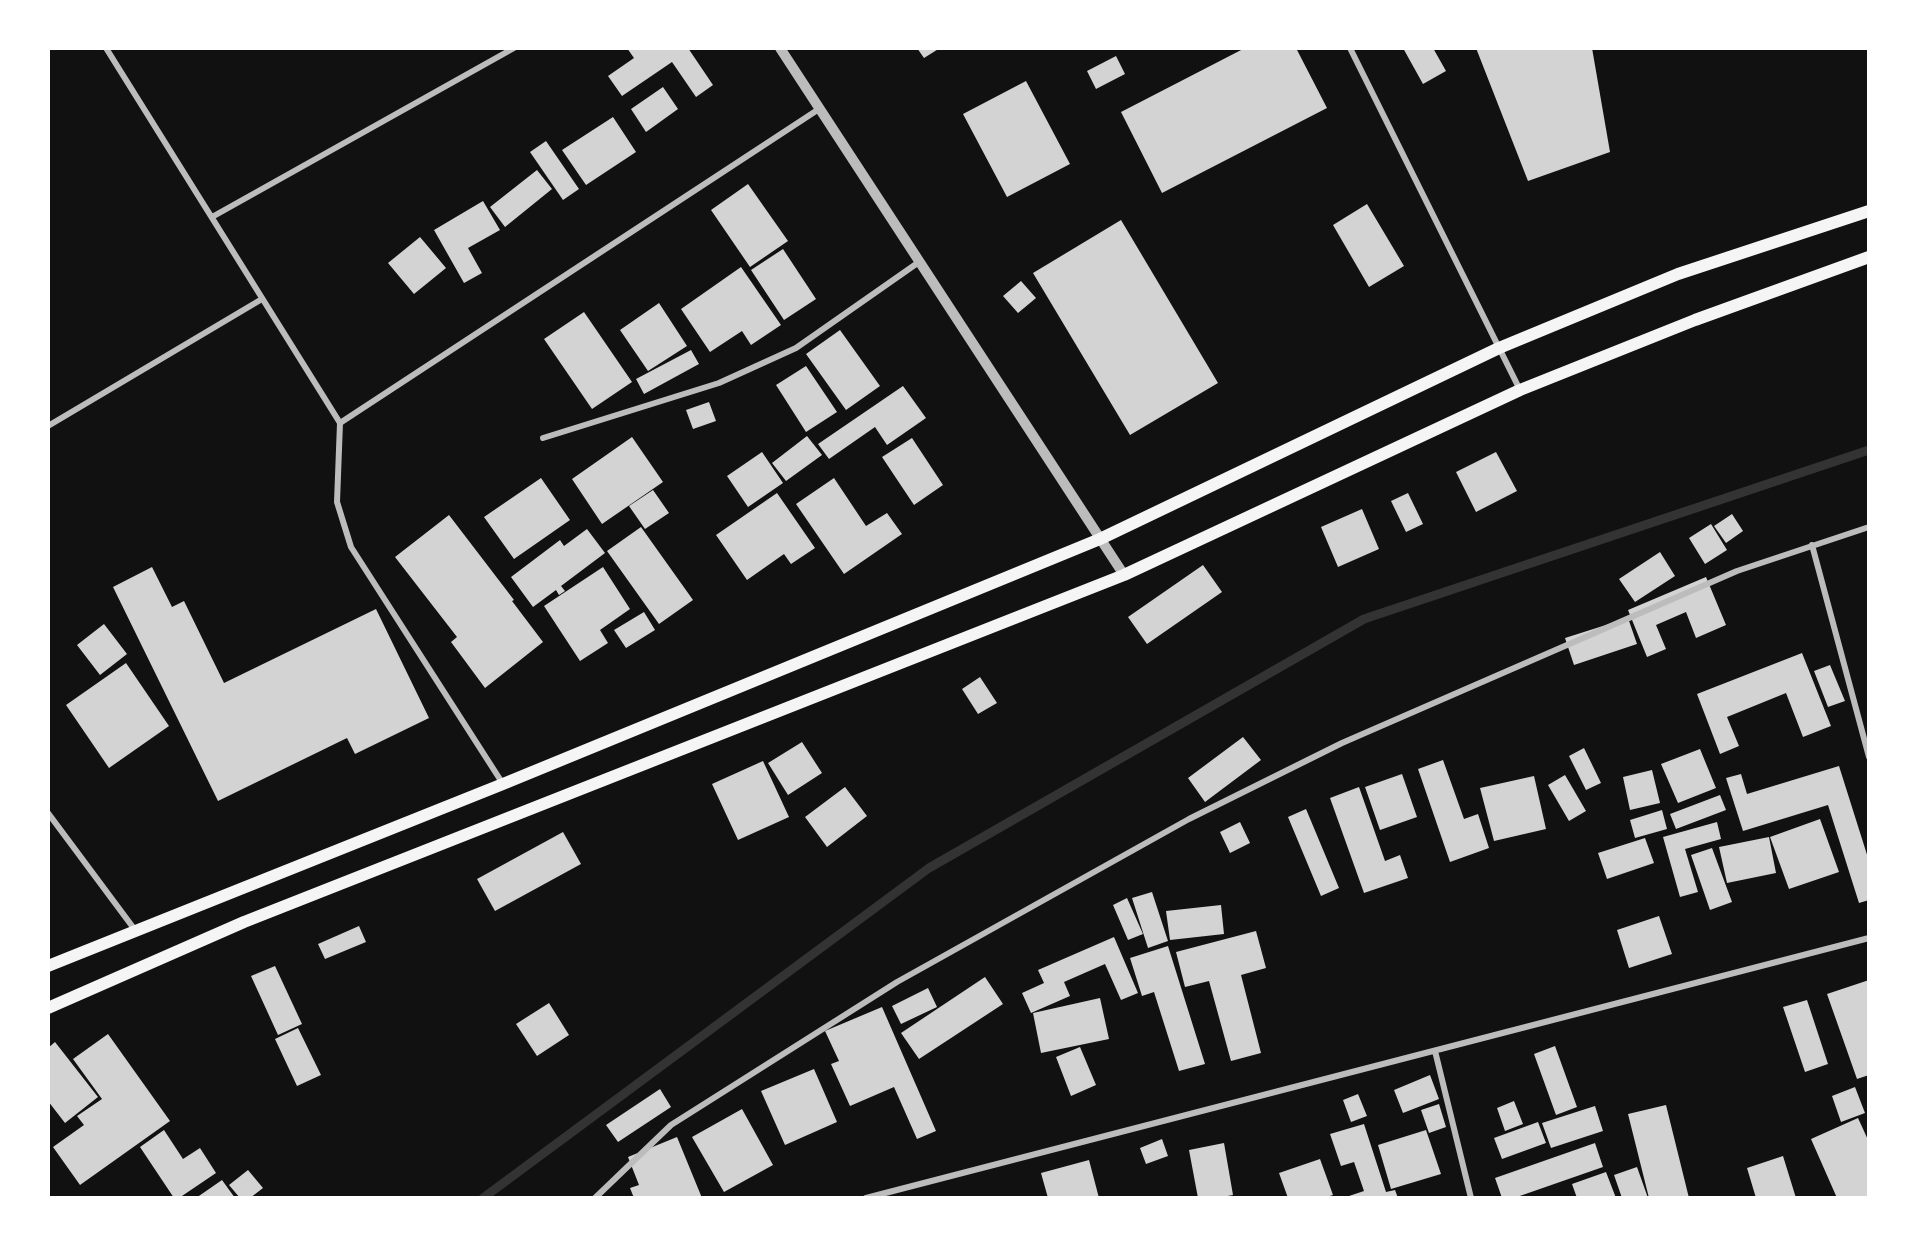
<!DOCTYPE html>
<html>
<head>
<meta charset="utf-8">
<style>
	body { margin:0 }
	#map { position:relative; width:1917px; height:1246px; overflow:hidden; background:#111; font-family:Arial,sans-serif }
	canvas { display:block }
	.frame { position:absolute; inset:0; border:50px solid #fff; pointer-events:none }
</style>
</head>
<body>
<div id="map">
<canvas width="1917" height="1246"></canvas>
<div class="frame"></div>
</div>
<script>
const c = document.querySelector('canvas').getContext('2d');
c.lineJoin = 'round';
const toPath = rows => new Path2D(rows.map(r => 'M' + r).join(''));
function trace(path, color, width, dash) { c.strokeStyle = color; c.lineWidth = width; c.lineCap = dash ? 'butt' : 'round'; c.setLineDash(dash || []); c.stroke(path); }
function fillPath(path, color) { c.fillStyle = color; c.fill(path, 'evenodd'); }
const stream = toPath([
	[483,1198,929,868,1364,619,1869,450]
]);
const building = toPath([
	[627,48,688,48,713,85,696,97,672,62,622,96,608,76,634,58],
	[917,48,940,48,924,58],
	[1245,48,1296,48,1327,108,1162,193,1121,112],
	[1403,48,1433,48,1446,71,1423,84],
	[1476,48,1592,48,1610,152,1528,181],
	[1116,56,1125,74,1096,89,1087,71],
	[1026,81,1070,164,1007,197,963,114],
	[663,87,678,109,646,132,631,109],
	[613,117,636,152,586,185,562,150],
	[546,141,579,189,563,200,530,152],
	[537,170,552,189,505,227,490,207],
	[748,184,788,241,750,267,711,210],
	[483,201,500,230,468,248,482,273,464,283,434,230],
	[1367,204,1404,266,1369,287,1333,225],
	[1121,220,1218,383,1130,435,1033,273],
	[420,237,446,268,414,294,388,263],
	[783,249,816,299,784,320,751,270],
	[741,267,781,325,751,345,742,331,710,352,681,309],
	[1021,281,1036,298,1018,313,1003,296],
	[659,303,687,346,648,371,620,330],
	[584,312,632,382,592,409,544,339],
	[840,330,880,386,846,410,806,354],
	[691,350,699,364,644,394,636,379],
	[806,366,837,412,806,432,776,385],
	[903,386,926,418,887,445,875,427,829,459,818,444],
	[709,402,716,421,693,429,686,410],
	[807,436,822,455,786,481,772,463],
	[632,437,663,482,602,524,572,479],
	[912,438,943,485,914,505,882,457],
	[762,452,783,483,748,507,727,476],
	[1496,452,1517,491,1476,512,1456,472],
	[541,478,570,520,514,559,484,517],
	[834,478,866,526,887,513,902,534,844,574,796,504],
	[653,490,669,513,645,529,629,506],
	[777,493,815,548,791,564,784,554,747,580,716,535],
	[1408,493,1423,524,1406,532,1391,501],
	[1362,509,1379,549,1338,567,1321,527],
	[1732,514,1743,531,1726,543,1714,526],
	[449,515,514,600,512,601,543,642,485,688,451,642,457,637,395,557],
	[1711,524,1727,550,1705,564,1689,538],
	[641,527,693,600,659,624,607,551],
	[587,529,605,553,561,586,565,591,559,595,556,590,533,607,511,577,560,540,564,546],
	[1660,552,1675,576,1635,602,1619,579],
	[1203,565,1222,592,1147,644,1128,617],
	[152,567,172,607,184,601,224,683,376,609,429,718,355,754,347,738,218,801,113,587],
	[603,567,630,609,600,630,608,643,580,661,544,606],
	[1706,577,1726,625,1696,638,1686,612,1656,625,1666,649,1647,657,1628,610],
	[644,612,655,630,626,648,614,630],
	[1628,618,1637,644,1574,665,1565,638],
	[104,624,127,654,100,675,77,645],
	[1802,653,1831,726,1803,737,1786,693,1727,717,1739,746,1720,754,1697,694],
	[126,663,169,726,109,768,66,705],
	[1830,665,1845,701,1828,707,1814,671],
	[980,677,997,703,978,714,962,689],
	[1243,737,1261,760,1205,802,1188,778],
	[802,742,822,773,788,795,768,763],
	[1584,748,1601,783,1586,790,1569,756],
	[1700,749,1716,788,1678,803,1661,764],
	[1443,760,1464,819,1478,814,1489,848,1450,862,1418,769],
	[763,761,789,817,738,840,712,784],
	[1839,766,1869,861,1869,900,1859,903,1828,805,1743,831,1726,778,1741,774,1747,794],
	[1652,770,1660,803,1630,810,1623,777],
	[1402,774,1417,817,1380,830,1365,787],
	[1565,775,1586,811,1569,821,1548,785],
	[1534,776,1546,829,1494,841,1480,788],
	[845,787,867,816,827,847,805,817],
	[1359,787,1385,861,1400,855,1408,878,1364,893,1330,798],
	[1720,795,1726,810,1676,829,1670,814],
	[1306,809,1339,888,1321,896,1288,817],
	[1662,810,1667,829,1635,838,1630,820],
	[1820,819,1839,872,1789,889,1770,837],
	[1240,822,1250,843,1230,853,1220,832],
	[1717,822,1721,839,1685,849,1698,892,1680,897,1663,837],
	[563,832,581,864,495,911,477,879],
	[1769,837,1776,873,1727,883,1719,847],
	[1645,838,1654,863,1607,879,1598,853],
	[1712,848,1732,902,1710,910,1691,855],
	[1152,892,1168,941,1148,948,1132,898],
	[1127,898,1143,934,1128,940,1113,905],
	[1221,905,1224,934,1170,940,1166,911],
	[1659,916,1672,954,1629,968,1617,930],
	[359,926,366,942,325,959,318,944],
	[1256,931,1266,968,1241,975,1261,1053,1231,1061,1209,981,1185,987,1176,952],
	[1114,937,1138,993,1121,1000,1105,964,1064,982,1070,996,1031,1013,1022,993,1044,983,1038,970],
	[1168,946,1205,1064,1179,1071,1154,992,1142,996,1130,958],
	[275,966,302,1024,278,1035,251,976],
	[985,977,1003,1004,919,1059,901,1033],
	[1869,980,1869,1075,1857,1079,1827,994],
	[928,988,937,1007,901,1024,892,1006],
	[1100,998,1109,1039,1041,1053,1033,1013],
	[1807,1000,1828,1064,1805,1072,1783,1007],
	[549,1003,569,1035,537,1056,516,1024],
	[882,1007,936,1131,917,1139,894,1087,850,1106,831,1064,839,1061,825,1031],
	[298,1028,321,1075,297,1086,275,1039],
	[108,1034,170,1121,80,1185,53,1147,84,1125,77,1116,102,1099,73,1059],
	[55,1042,98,1097,65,1123,48,1101,48,1048],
	[1555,1046,1577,1107,1556,1115,1534,1054],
	[1080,1047,1096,1085,1071,1096,1056,1057],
	[814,1069,837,1122,785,1145,761,1091],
	[1430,1075,1439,1099,1403,1113,1394,1090],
	[1855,1087,1865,1113,1841,1122,1832,1096],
	[660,1089,671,1107,618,1142,606,1125],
	[1358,1094,1367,1116,1351,1122,1343,1100],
	[1514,1101,1523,1124,1505,1131,1497,1108],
	[1439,1104,1446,1127,1429,1133,1421,1110],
	[1666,1105,1689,1198,1649,1198,1628,1114],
	[1595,1106,1603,1131,1551,1148,1542,1123],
	[742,1109,773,1165,724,1192,692,1137],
	[1858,1118,1869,1142,1869,1198,1837,1198,1811,1139],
	[1538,1122,1546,1143,1502,1159,1494,1138],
	[1364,1124,1386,1192,1395,1190,1398,1198,1343,1198,1364,1191,1354,1162,1341,1166,1330,1134],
	[164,1130,183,1159,200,1148,216,1173,179,1198,174,1198,140,1147],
	[1426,1130,1441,1174,1391,1189,1378,1145],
	[677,1137,702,1198,634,1198,630,1188,639,1185,628,1157],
	[1162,1139,1168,1156,1146,1164,1140,1148],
	[1224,1143,1233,1195,1217,1198,1198,1198,1189,1150],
	[1595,1143,1603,1167,1514,1198,1502,1198,1495,1178],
	[1783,1156,1796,1198,1756,1198,1747,1168],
	[1320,1159,1333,1195,1323,1198,1288,1198,1279,1173],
	[1089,1160,1099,1198,1048,1198,1041,1173],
	[1637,1167,1648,1198,1622,1198,1614,1175],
	[248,1170,263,1188,250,1198,240,1198,229,1185],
	[1606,1172,1616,1198,1577,1198,1572,1184],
	[222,1180,235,1198,196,1198]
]);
const minor = toPath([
	[106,48,340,423,337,502,351,547,503,784],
	[1350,48,1520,390],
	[212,217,514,48],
	[340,423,819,109],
	[48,426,262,299],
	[543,438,719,383,796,348,919,262],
	[1812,545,1869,757],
	[48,813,135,930],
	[1435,1051,1471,1198],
	[595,1198,671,1125,897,982,1189,819,1342,743,1737,571,1869,527],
	[866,1198,1869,938]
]);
const tertiary = toPath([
	[780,48,1124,575]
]);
const secondary = toPath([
	[48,966,503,784,1100,539,1499,348,1678,274,1869,211],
	[48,1008,244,922,1124,575,1520,390,1695,320,1869,257]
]);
trace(stream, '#333', 9);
fillPath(building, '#d3d3d3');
trace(minor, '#bcbcbc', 6);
trace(tertiary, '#bcbcbc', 10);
trace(secondary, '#f5f5f5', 12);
</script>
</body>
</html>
